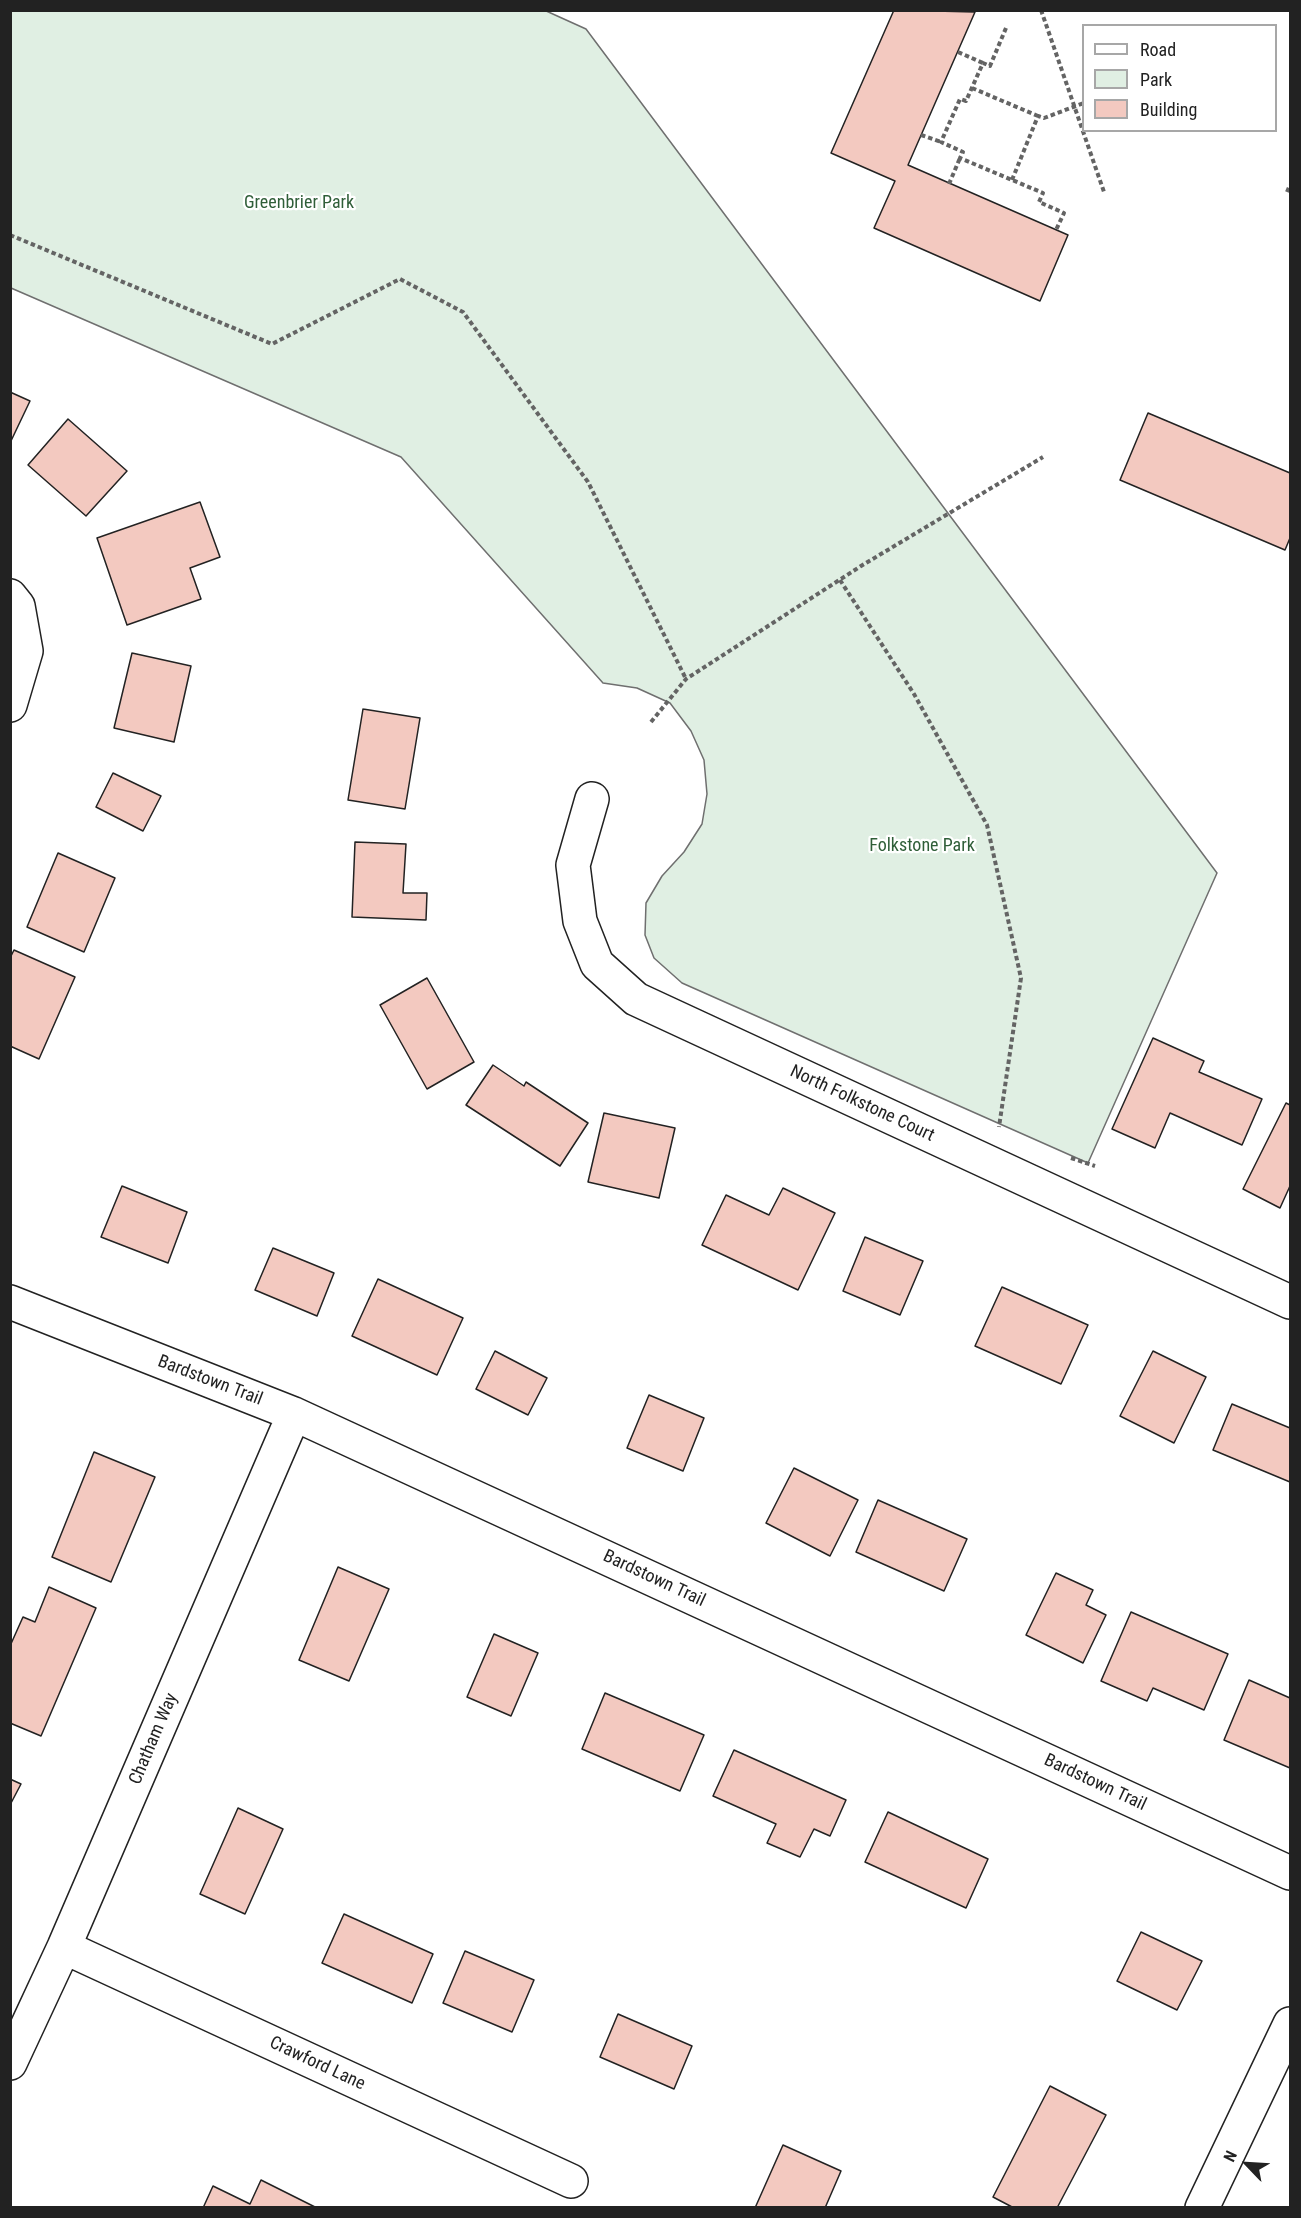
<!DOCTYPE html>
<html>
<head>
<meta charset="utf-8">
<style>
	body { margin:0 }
	#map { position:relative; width:1301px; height:2218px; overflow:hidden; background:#fff; font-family:"Roboto Condensed",sans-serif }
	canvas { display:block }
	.frame { position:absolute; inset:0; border:12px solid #222; pointer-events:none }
	.legend { position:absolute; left:1082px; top:24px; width:195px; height:108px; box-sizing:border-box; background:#fff; border:2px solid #a7a7a7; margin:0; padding:8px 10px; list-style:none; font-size:18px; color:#222 }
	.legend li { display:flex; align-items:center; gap:12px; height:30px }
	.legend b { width:30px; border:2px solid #a7a7a7 }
	.north { position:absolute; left:1217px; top:2134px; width:60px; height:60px; -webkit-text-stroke:4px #fff; paint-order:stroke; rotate:295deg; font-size:16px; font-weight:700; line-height:24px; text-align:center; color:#222 }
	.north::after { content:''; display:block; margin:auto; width:21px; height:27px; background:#222; clip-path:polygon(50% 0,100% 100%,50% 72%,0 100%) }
</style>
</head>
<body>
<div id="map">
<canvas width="1301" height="2218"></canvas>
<div class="frame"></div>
<ul class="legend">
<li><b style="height:8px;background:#fff"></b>Road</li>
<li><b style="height:16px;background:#e0efe3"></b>Park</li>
<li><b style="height:16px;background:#f3c9c0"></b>Building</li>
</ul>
<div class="north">N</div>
</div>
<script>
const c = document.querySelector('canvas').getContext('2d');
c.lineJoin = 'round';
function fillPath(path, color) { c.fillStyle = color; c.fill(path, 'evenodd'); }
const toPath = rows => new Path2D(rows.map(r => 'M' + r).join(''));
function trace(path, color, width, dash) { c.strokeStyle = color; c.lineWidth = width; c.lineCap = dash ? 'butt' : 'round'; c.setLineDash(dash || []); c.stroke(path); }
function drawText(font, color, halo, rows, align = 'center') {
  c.font = font + ' "Roboto Condensed",sans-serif'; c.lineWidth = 4.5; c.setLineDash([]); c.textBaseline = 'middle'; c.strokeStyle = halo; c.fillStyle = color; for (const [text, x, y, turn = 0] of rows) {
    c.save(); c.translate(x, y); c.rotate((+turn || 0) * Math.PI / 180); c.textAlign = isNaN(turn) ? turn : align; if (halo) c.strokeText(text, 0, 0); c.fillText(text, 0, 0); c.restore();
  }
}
const green = toPath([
	[544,10,586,29,1217,873,1088,1163,682,983,654,958,645,935,646,903,662,876,684,852,702,824,707,794,704,760,691,731,670,703,637,688,603,683,401,457,11,288,11,11,544,10]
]);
const building = toPath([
	[894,10,975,12,908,165,1068,235,1040,301,874,228,895,181,831,153,894,10],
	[10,392,30,401,10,443,10,392],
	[1148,413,1290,473,1290,538,1285,550,1120,480,1148,413],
	[68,419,127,471,86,516,28,465,68,419],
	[200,502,220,557,190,568,201,599,127,625,97,538,200,502],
	[132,653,191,666,174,742,114,728,132,653],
	[363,709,420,718,405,809,348,800,363,709],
	[113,773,161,796,143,831,96,807,113,773],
	[355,842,406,844,403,893,427,893,426,920,352,917,355,842],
	[58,853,115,878,84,952,27,927,58,853],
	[14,950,75,977,39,1059,10,1046,10,958,14,950],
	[427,978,474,1062,427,1089,380,1005,427,978],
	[1153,1038,1204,1061,1199,1072,1262,1099,1242,1145,1170,1113,1155,1148,1112,1129,1153,1038],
	[493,1065,524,1086,526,1082,588,1123,560,1166,466,1105,493,1065],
	[1286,1103,1290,1105,1290,1186,1280,1208,1243,1189,1286,1103],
	[604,1113,675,1128,659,1198,588,1182,604,1113],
	[122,1186,187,1212,168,1263,101,1237,122,1186],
	[783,1188,835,1213,798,1290,702,1245,726,1195,769,1215,783,1188],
	[865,1237,923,1261,900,1315,843,1291,865,1237],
	[273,1248,334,1273,317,1316,255,1290,273,1248],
	[378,1279,463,1318,437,1375,352,1336,378,1279],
	[1002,1287,1088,1325,1061,1384,975,1346,1002,1287],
	[495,1351,547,1378,528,1415,476,1389,495,1351],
	[1153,1351,1206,1377,1174,1443,1120,1416,1153,1351],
	[649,1395,704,1418,683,1471,627,1448,649,1395],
	[1232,1404,1290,1428,1290,1482,1213,1450,1232,1404],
	[94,1452,155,1477,111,1582,52,1557,94,1452],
	[794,1468,858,1500,830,1556,766,1523,794,1468],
	[878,1500,967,1539,944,1591,856,1552,878,1500],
	[338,1567,389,1589,349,1681,299,1660,338,1567],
	[1056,1573,1093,1590,1086,1605,1106,1615,1083,1663,1026,1635,1056,1573],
	[49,1587,96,1608,41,1736,10,1723,10,1646,23,1617,35,1622,49,1587],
	[1131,1612,1228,1654,1204,1710,1153,1688,1147,1701,1101,1681,1131,1612],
	[494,1634,538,1653,511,1716,467,1697,494,1634],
	[1249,1680,1290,1698,1290,1768,1224,1740,1249,1680],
	[605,1693,704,1735,680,1791,582,1749,605,1693],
	[734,1750,846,1800,830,1836,814,1829,800,1857,767,1843,776,1824,713,1796,734,1750],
	[10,1779,21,1784,10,1805,10,1779],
	[238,1808,283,1829,245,1914,200,1894,238,1808],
	[888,1812,988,1859,966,1908,865,1862,888,1812],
	[344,1914,433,1954,412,2003,322,1963,344,1914],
	[1141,1932,1202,1961,1177,2010,1117,1981,1141,1932],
	[465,1951,534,1980,512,2032,443,2003,465,1951],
	[618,2014,692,2046,674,2089,600,2057,618,2014],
	[1050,2086,1106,2115,1057,2208,1014,2208,993,2197,1050,2086],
	[783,2145,841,2171,825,2208,755,2208,783,2145],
	[261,2180,317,2208,203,2208,213,2186,250,2204,261,2180]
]);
const path = toPath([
	[1041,10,1104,192],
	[1006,28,990,66,983,63,966,101,960,99,941,142,963,152,960,158,1043,193,1039,202,1064,213,1056,230],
	[958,52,983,63],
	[972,88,1038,116],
	[921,135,941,142],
	[1012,180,1038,116,1044,118,1084,103],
	[949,184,960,158],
	[1287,192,1290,185],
	[10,235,272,344,400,279,463,312,588,482,686,679],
	[840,580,914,694,987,825,1021,978,999,1127],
	[651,722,686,679,861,566,1043,457],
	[1071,1158,1095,1166]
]);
const minor = toPath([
	[10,596,18,606,26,651,10,705],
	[592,799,573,865,580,921,597,964,636,999,1290,1302],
	[10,1302,294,1414,1290,1873],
	[64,1947,571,2181],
	[10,2063,64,1947,294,1414],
	[1202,2208,1290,2024]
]);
const parkNames = [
	["Greenbrier Park",299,203],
	["Folkstone Park",922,846]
];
const streetNames = [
	["North Folkstone Court",862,1104,25],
	["Bardstown Trail",210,1381,21],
	["Bardstown Trail",654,1579,25],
	["Chatham Way",154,1739,-67],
	["Bardstown Trail",1095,1783,25],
	["Crawford Lane",317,2064,25]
];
fillPath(green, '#e0efe3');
trace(green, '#6f6f6f', 1.5);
fillPath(building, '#f3c9c0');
trace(building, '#222', 1.5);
trace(minor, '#222', 36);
trace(path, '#646464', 4, [4.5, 3]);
trace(minor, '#fff', 33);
drawText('18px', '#2f5e38', '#fff', parkNames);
drawText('18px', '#222', '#fff', streetNames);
</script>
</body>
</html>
